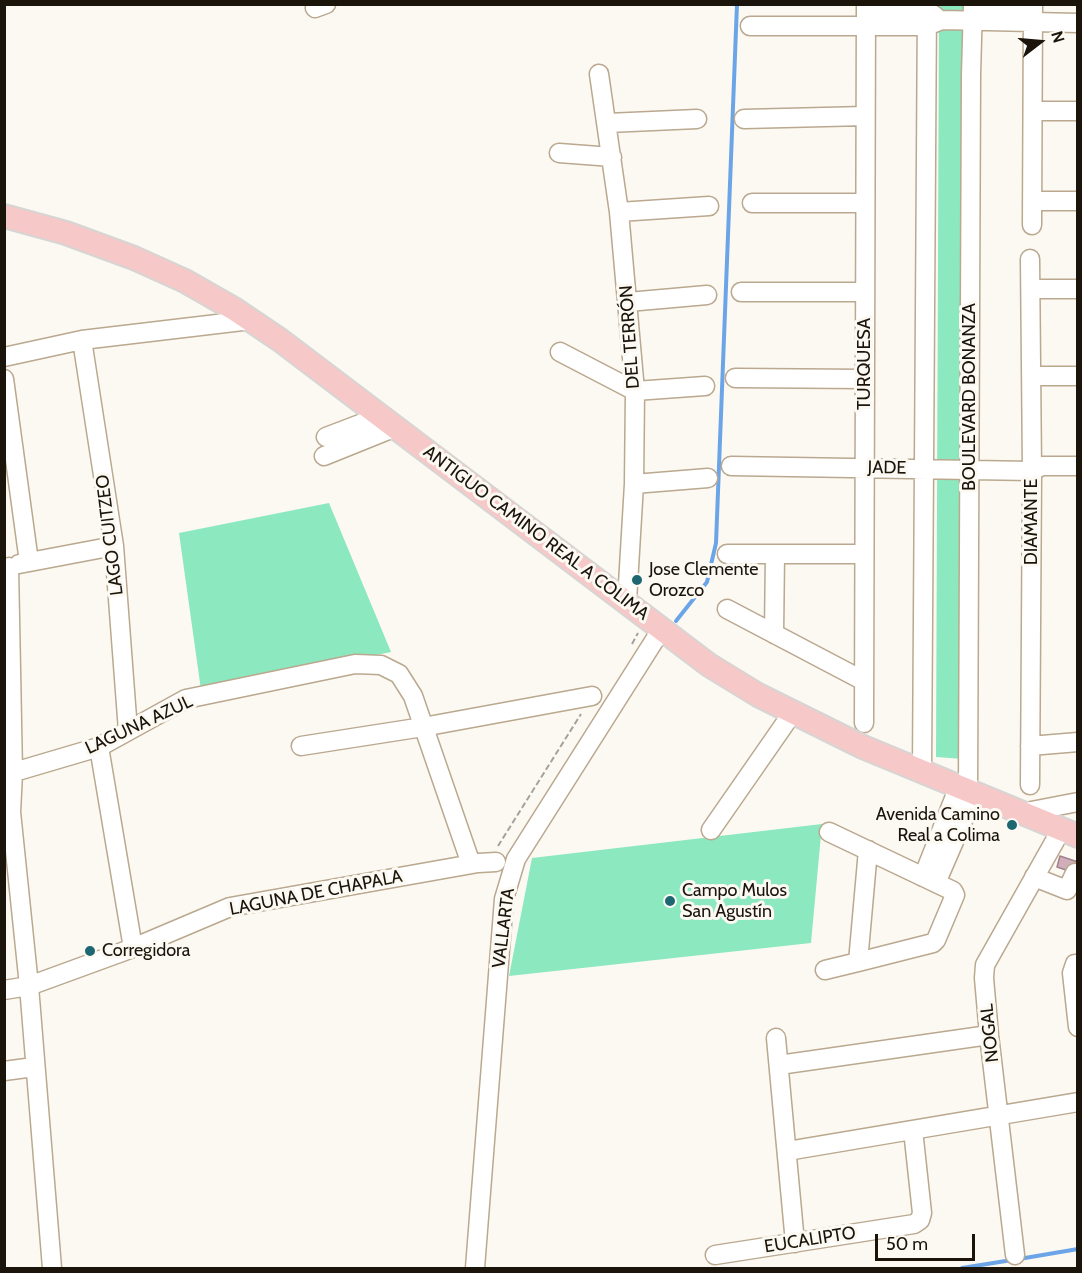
<!DOCTYPE html>
<html>
<head>
<meta charset="utf-8">
<style>
	body { margin:0 }
	#map { position:relative; width:1082px; height:1273px; overflow:hidden; background:#fcf9f3; font-family:Cabin,sans-serif }
	canvas { display:block }
	.frame { position:absolute; inset:0; border:6px solid #1a140a; pointer-events:none }
	.north { position:absolute; left:1010px; top:12px; width:60px; height:60px; -webkit-text-stroke:4px #fcf9f3; paint-order:stroke; rotate:74deg; font-size:16px; font-weight:700; line-height:24px; text-align:center; color:#1a140a }
	.north::after { content:''; display:block; margin:auto; width:21px; height:27px; background:#1a140a; clip-path:polygon(50% 0,100% 100%,50% 72%,0 100%) }
	.scale { position:absolute; left:875px; top:1234px; width:100px; height:27px; box-sizing:border-box; border:3px solid #1a140a; border-top:0; padding-left:8px; font-size:18px; line-height:21px; white-space:nowrap; color:#1a140a; -webkit-text-stroke:4px #fcf9f3; paint-order:stroke }
</style>
</head>
<body>
<div id="map">
<canvas width="1082" height="1273"></canvas>
<div class="frame"></div>
<div class="north">N</div>
<div class="scale">50 m</div>
</div>
<script>
const c = document.querySelector('canvas').getContext('2d');
c.lineJoin = 'round';
function fillPath(path, color) { c.fillStyle = color; c.fill(path, 'evenodd'); }
const toPath = rows => new Path2D(rows.map(r => 'M' + r).join(''));
function trace(path, color, width, dash) { c.strokeStyle = color; c.lineWidth = width; c.lineCap = dash ? 'butt' : 'round'; c.setLineDash(dash || []); c.stroke(path); }
function drawText(font, color, halo, rows, align = 'center') {
  c.font = font + ' Cabin,sans-serif'; c.lineWidth = 6; c.setLineDash([]); c.textBaseline = 'middle'; c.strokeStyle = halo; c.fillStyle = color; for (const [text, x, y, turn = 0] of rows) {
    c.save(); c.translate(x, y); c.rotate((+turn || 0) * Math.PI / 180); c.textAlign = isNaN(turn) ? turn : align; if (halo) c.strokeText(text, 0, 0); c.fillText(text, 0, 0); c.restore();
  }
}
const green = toPath([
	[968,4,963,759,936,757,939,5],
	[329,503,391,652,201,690,179,533],
	[822,824,811,943,509,976,532,858]
]);
const stream = toPath([
	[676,621,707,582,716,543,737,4],
	[1019,1259,1078,1249],
	[962,1268,1012,1260]
]);
const building = toPath([
	[1060,856,1078,862,1078,874,1057,867,1060,856]
]);
const path = toPath([
	[632,644,638,633],
	[498,846,581,714]
]);
const minor = toPath([
	[973,5,1033,5],
	[315,8,326,4],
	[866,11,927,11,935,16],
	[750,26,927,26,942,20,1078,23],
	[599,74,619,212,635,391,634,484,627,601],
	[1033,111,1078,111],
	[744,119,865,116],
	[608,123,697,119],
	[559,153,612,157],
	[1032,201,1078,201],
	[752,203,865,203],
	[619,212,709,206],
	[1032,225,1033,4],
	[1032,289,1078,289],
	[741,292,865,292],
	[628,302,707,295],
	[82,340,114,546,128,731],
	[560,352,635,391,705,386],
	[4,357,82,340,251,320],
	[1032,376,1078,376],
	[735,378,865,379],
	[4,379,29,562],
	[326,437,381,416],
	[324,456,396,427],
	[731,466,1032,471,1042,466,1078,466],
	[634,484,708,478],
	[727,554,864,554],
	[19,564,114,546],
	[9,567,13,773,11,812,29,986,52,1268],
	[727,609,864,681],
	[774,634,775,554],
	[864,723,866,4],
	[301,746,423,727,592,696],
	[1030,746,1078,742],
	[99,747,133,948],
	[922,770,927,4],
	[4,775,99,747,186,699,355,664,381,665,399,674,413,696,471,864],
	[1030,785,1032,471,1030,259],
	[968,790,971,75,973,4],
	[1021,813,1078,802],
	[711,830,793,712],
	[829,832,953,891,955,895,936,940,933,943,858,962],
	[923,877,959,786],
	[1034,877,1067,890,1075,873],
	[936,883,975,793],
	[1078,964,1075,964,1072,973,1078,1027],
	[825,970,858,962,868,850],
	[4,990,29,986,133,948,230,907,478,863,496,862],
	[776,1038,795,1243],
	[779,1065,989,1035],
	[4,1071,34,1067],
	[787,1151,1078,1102],
	[715,1255,914,1224,920,1220,922,1213,913,1130],
	[1015,1255,989,1035,984,978,985,965,1061,830],
	[475,1268,504,899,516,859,661,630]
]);
const major = toPath([
	[4,216,66,233,134,258,185,281,234,309,280,340,709,665,758,695,863,747,1078,836]
]);
const markers = [
	[637,580,6,"#1d6772"],
	[1012,825,6,"#1d6772"],
	[670,901,6,"#1d6772"],
	[90,951,6,"#1d6772"]
];
const streetNames = [
	["DEL TERRÓN",630,337,-94],
	["TURQUESA",865,364,-90],
	["BOULEVARD BONANZA",970,397,-90],
	["JADE",887,468,1],
	["DIAMANTE",1032,522,-90],
	["ANTIGUO CAMINO REAL A COLIMA",536,533,37],
	["LAGO CUITZEO",110,535,-97],
	["LAGUNA AZUL",139,725,-25],
	["LAGUNA DE CHAPALA",316,893,-11],
	["VALLARTA",504,928,-83],
	["NOGAL",990,1033,-96],
	["EUCALIPTO",810,1240,-9]
];
const poiNames = [
	["Jose Clemente",649,570],
	["Orozco",649,591],
	["Avenida Camino",1000,815,"right"],
	["Real a Colima",1000,836,"right"],
	["Campo Mulos",682,891],
	["San Agustín",682,912],
	["Corregidora",102,951]
];
fillPath(green, '#8be8bf');
trace(stream, '#6ba5e8', 4);
fillPath(building, '#d0afba');
trace(building, '#a1828c', 1.5);
trace(minor, '#baa88f', 21);
trace(major, '#d6d5d3', 26);
trace(path, '#a6a19a', 2, [6, 3]);
trace(minor, '#fff', 18);
trace(major, '#f7c8c8', 22);
for (const [x, y, r, color] of markers) { const dot = new Path2D(); dot.arc(x, y, r, 0, 2 * Math.PI); c.fillStyle = color; c.fill(dot); trace(dot, '#fcf9f3', 2); }
drawText('18px', '#1a140a', '#fcf9f3', streetNames);
drawText('18px', '#1a140a', '#fcf9f3', poiNames, 'left');
</script>
</body>
</html>
